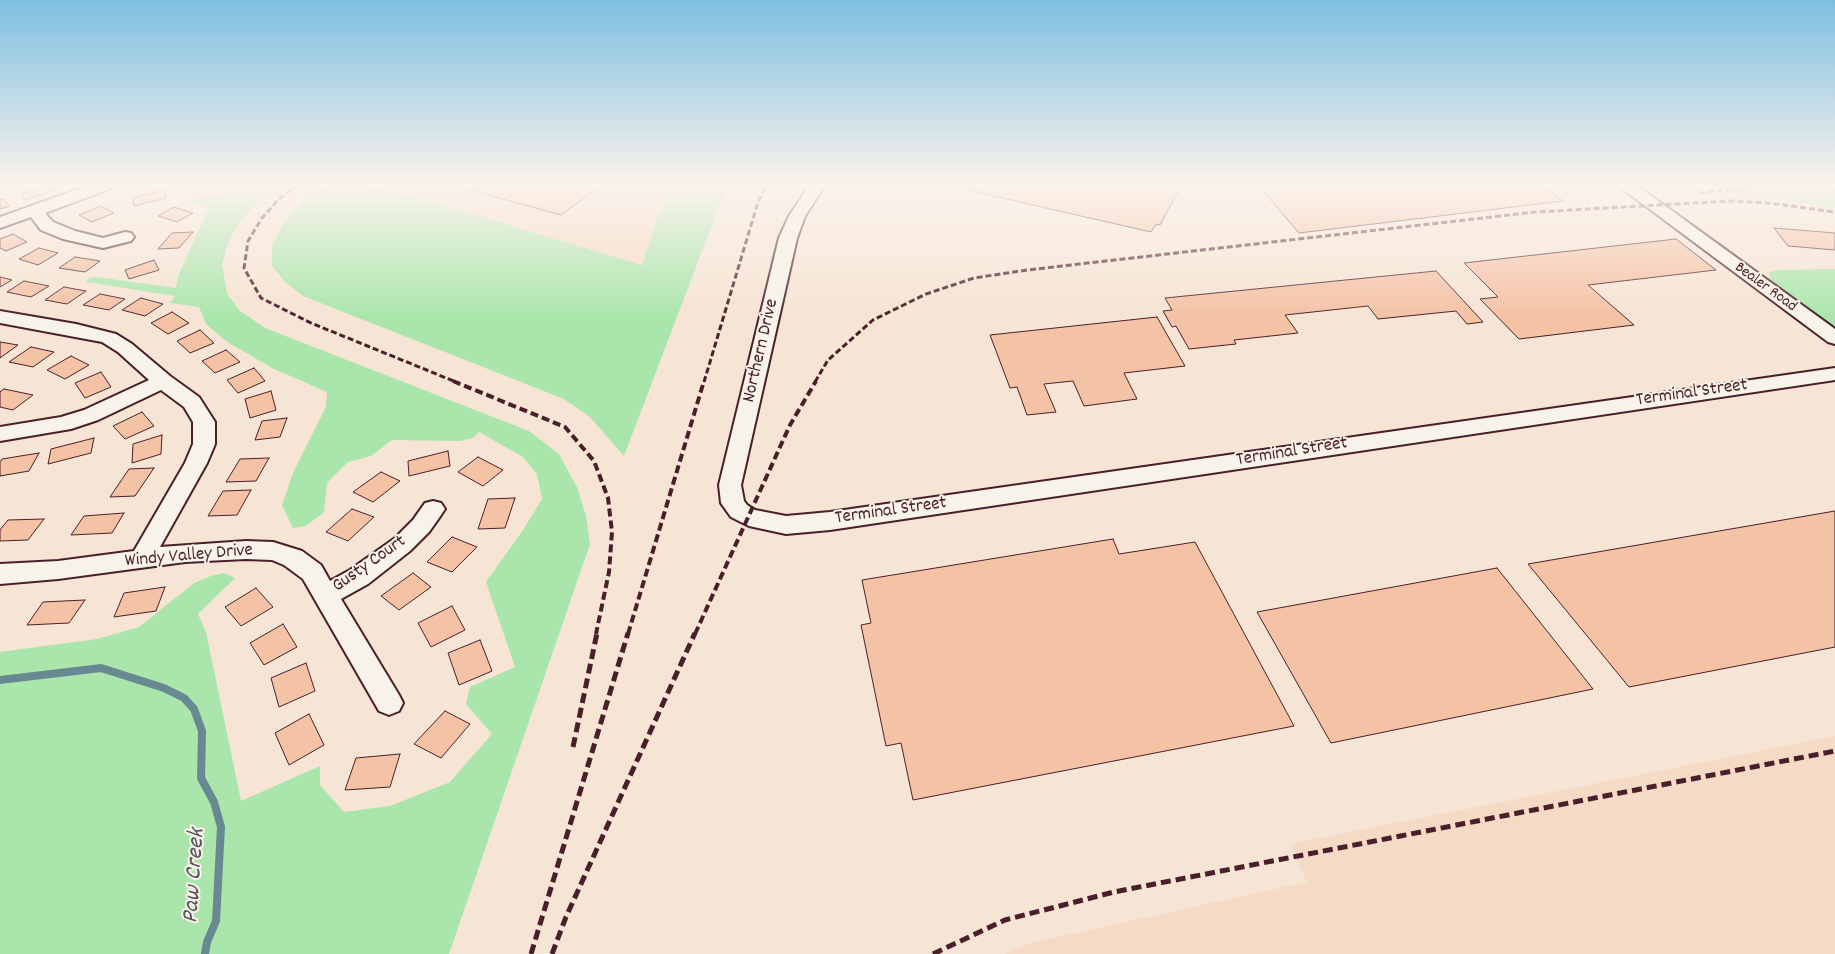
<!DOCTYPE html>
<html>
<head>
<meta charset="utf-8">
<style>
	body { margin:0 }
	canvas { display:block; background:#f6e4d4 }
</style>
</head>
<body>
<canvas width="1835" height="954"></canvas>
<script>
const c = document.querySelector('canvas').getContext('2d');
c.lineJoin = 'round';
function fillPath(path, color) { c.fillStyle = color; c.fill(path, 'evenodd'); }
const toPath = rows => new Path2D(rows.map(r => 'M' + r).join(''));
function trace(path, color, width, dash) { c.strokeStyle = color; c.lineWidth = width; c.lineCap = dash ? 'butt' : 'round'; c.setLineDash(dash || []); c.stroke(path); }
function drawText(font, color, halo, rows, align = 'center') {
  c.font = font + ' Dekko,sans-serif'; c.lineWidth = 4; c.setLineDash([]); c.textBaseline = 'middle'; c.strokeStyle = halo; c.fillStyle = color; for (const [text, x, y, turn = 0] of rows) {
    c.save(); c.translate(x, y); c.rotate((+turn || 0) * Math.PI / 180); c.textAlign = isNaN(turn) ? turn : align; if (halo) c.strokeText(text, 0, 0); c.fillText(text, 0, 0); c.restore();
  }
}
const built = toPath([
	[326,184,673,184,656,222,643,265,442,205,303,296,285,282,272,266,272,246,285,221,303,201],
	[1835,736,1835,954,1006,954,1026,944,1307,882,1290,844]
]);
const green = toPath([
	[239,184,281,184,268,194,246,215,229,239,222,265,227,293,239,310,265,328,529,431,559,454,577,487,586,516,590,544,449,954,0,954,0,652,97,639,139,627,194,583,211,576,224,573,235,578,198,614,206,632,241,801,320,766,320,785,344,812,390,806,450,782,492,734,466,704,470,687,515,667,486,582,523,530,542,499,537,474,523,457,479,432,473,438,460,441,392,440,371,456,348,462,327,483,324,512,306,526,293,528,282,505,293,473,326,407,327,392,272,368,229,343,206,324,199,307,170,303,175,296,86,282,89,278,97,277,176,288,178,276,209,208,185,201,234,191],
	[326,184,360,184,442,205,642,265,656,222,673,184,730,184,715,217,624,456,590,417,564,399,303,296,285,282,272,266,272,246,285,221,303,201],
	[1783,184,1835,184,1835,208,1730,193,1728,191],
	[1835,269,1835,327,1776,285,1769,277,1770,272,1778,270]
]);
const stream = toPath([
	[0,680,101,668,164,688,184,698,194,709,202,731,201,778,214,802,221,827,216,921,207,942,205,954]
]);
const building = toPath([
	[49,184,55,190,26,200,21,194,49,184],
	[185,184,204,184,196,190,179,188,185,184],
	[464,184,603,184,561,215,459,187,464,184],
	[952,184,1169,184,1181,186,1160,225,1156,224,1151,232,950,186,952,184],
	[1257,184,1541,184,1563,201,1299,233,1257,184],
	[164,190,166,198,134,206,133,198,164,190],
	[3,199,10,206,0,209,0,200,3,199],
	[101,206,114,213,92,222,79,215,101,206],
	[174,207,193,213,177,222,158,216,174,207],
	[1774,228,1835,233,1835,250,1788,246,1774,228],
	[193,232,179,248,158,249,172,233,193,232],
	[13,234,27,242,6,251,0,248,0,239,13,234],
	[1676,239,1716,270,1588,285,1634,325,1519,339,1480,299,1498,297,1464,263,1676,239],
	[39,248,58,253,38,265,19,259,39,248],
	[75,257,100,261,85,272,59,268,75,257],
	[154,260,159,270,129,279,125,270,154,260],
	[1436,271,1483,322,1467,324,1456,311,1378,319,1368,306,1285,315,1298,333,1234,340,1236,344,1189,349,1176,326,1172,327,1163,311,1172,310,1165,298,1436,271],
	[0,277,12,280,0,287,0,277],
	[24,281,49,286,31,297,7,292,24,281],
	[64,287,86,291,67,304,45,300,64,287],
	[100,294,125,299,109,310,83,305,100,294],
	[141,298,163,304,145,316,122,310,141,298],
	[172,312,189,323,168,334,151,323,172,312],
	[1157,317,1185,366,1124,373,1137,399,1084,406,1073,381,1044,384,1056,412,1027,415,1017,387,1010,388,990,335,1157,317],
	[200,330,214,343,190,353,177,341,200,330],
	[0,342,18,345,0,358,0,342],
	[31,347,54,352,33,367,9,362,31,347],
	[226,350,240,362,215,373,202,361,226,350],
	[71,356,89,365,65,379,47,370,71,356],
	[254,368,265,381,238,393,227,380,254,368],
	[101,372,111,387,85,398,75,383,101,372],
	[4,389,33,395,13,410,0,407,0,392,4,389],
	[271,391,276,410,250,418,245,399,271,391],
	[142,412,154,426,125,439,113,426,142,412],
	[287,418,280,437,255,440,262,421,287,418],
	[162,435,161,454,132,463,133,444,162,435],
	[94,438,91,453,48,464,51,449,94,438],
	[448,451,450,466,409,476,408,461,448,451],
	[39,453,29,471,0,476,0,462,2,459,39,453],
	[478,457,503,470,483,486,458,472,478,457],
	[269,458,256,481,226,482,240,459,269,458],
	[154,468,135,496,110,497,129,469,154,468],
	[381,472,400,481,373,502,353,492,381,472],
	[251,490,237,515,208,516,223,491,251,490],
	[515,498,505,528,478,529,488,499,515,498],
	[352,509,374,517,348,541,326,532,352,509],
	[1835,511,1835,647,1629,687,1528,564,1835,511],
	[124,513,112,533,71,535,84,516,124,513],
	[44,519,28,540,0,541,0,530,8,520,44,519],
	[452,537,477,547,452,572,427,562,452,537],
	[1113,539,1119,554,1195,542,1294,726,913,800,901,743,886,746,861,625,871,623,862,580,1113,539],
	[1497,568,1593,689,1331,743,1257,612,1497,568],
	[413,573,431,587,399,610,381,596,413,573],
	[165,587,156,611,114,617,124,593,165,587],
	[256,588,273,607,241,626,225,607,256,588],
	[85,600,69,623,27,625,43,602,85,600],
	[452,606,465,630,431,647,418,623,452,606],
	[283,624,297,647,264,665,250,643,283,624],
	[480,640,492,671,459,685,448,653,480,640],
	[306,663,315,691,279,707,271,678,306,663],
	[445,711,470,724,441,758,414,744,445,711],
	[309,714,324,745,289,765,275,733,309,714],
	[400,754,390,787,345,790,356,758,400,754]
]);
const minor = toPath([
	[93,184,117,184,115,187,45,213,53,222,75,231,103,238,125,232,131,233,134,237,131,241,103,248,63,239,41,230,31,217,0,228,0,217,93,184],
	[810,184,826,184,805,216,797,238,741,485,744,501,747,505,755,510,786,516,830,512,1835,368,1835,380,830,530,786,534,749,526,731,517,721,503,719,485,779,238,789,216,810,184],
	[1616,184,1635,184,1835,329,1835,344,1828,342,1616,184],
	[0,311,76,324,116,334,132,344,170,376,199,397,215,422,215,444,207,463,160,547,246,541,273,542,302,551,321,565,330,581,350,570,394,539,413,520,425,503,433,501,441,503,445,509,441,515,429,532,410,551,368,584,341,599,399,695,403,703,399,711,389,715,379,711,303,579,284,565,272,560,246,559,185,562,58,579,0,584,0,564,58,561,134,551,185,463,193,444,193,422,184,407,161,390,98,420,71,429,0,441,0,427,61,417,84,410,149,380,118,352,102,342,0,323,0,311]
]);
const railFar2 = toPath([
	[298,184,280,198,262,218,248,241,244,268,261,298,311,323,456,382],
	[1699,193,1769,184],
	[704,382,758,202,767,184],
	[815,382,828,360,873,320,926,294,974,278,1027,270,1535,212,1729,201,1769,203,1835,212]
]);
const railFar1 = toPath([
	[453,381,565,427,594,461,608,498,612,532,609,572,596,634],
	[628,634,704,381],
	[695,634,790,425,816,381]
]);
const rail = toPath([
	[573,747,597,633],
	[531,954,628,633],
	[552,954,566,917,695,633],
	[933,954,1005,920,1114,892,1835,751]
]);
const farStreetnames = [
	["Bealer Road",1765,288,36]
];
const streetNames = [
	["Northern Drive",762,351,-77],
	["Terminal Street",1692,394,-8],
	["Terminal Street",1292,453,-9],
	["Terminal Street",891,512,-8],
	["Windy Valley Drive",189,557,-5],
	["Gusty Court",370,565,-35]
];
const nearWaternames = [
	["Paw Creek",196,876,-86]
];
fillPath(built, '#f5dac6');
fillPath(green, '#aae6ac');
trace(stream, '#698992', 8);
fillPath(building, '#f4c2a5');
trace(building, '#4a1f2b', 1);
trace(minor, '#4a1f2b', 4);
fillPath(minor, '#f7f3e8');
trace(railFar2, '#4a1f2b', 3, [6, 3]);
trace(railFar1, '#4a1f2b', 4, [8, 4]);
trace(rail, '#4a1f2b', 5, [10, 5]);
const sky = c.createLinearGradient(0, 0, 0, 318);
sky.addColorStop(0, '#7dbfe1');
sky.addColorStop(0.58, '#fbf3ec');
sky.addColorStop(1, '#fbf3ec00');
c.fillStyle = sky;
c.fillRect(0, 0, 1835, 318);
drawText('16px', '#4a1f2b', '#f7f3e8', farStreetnames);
drawText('19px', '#4a1f2b', '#f7f3e8', streetNames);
drawText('italic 24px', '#5a545f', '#f7f3e8', nearWaternames);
</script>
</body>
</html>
